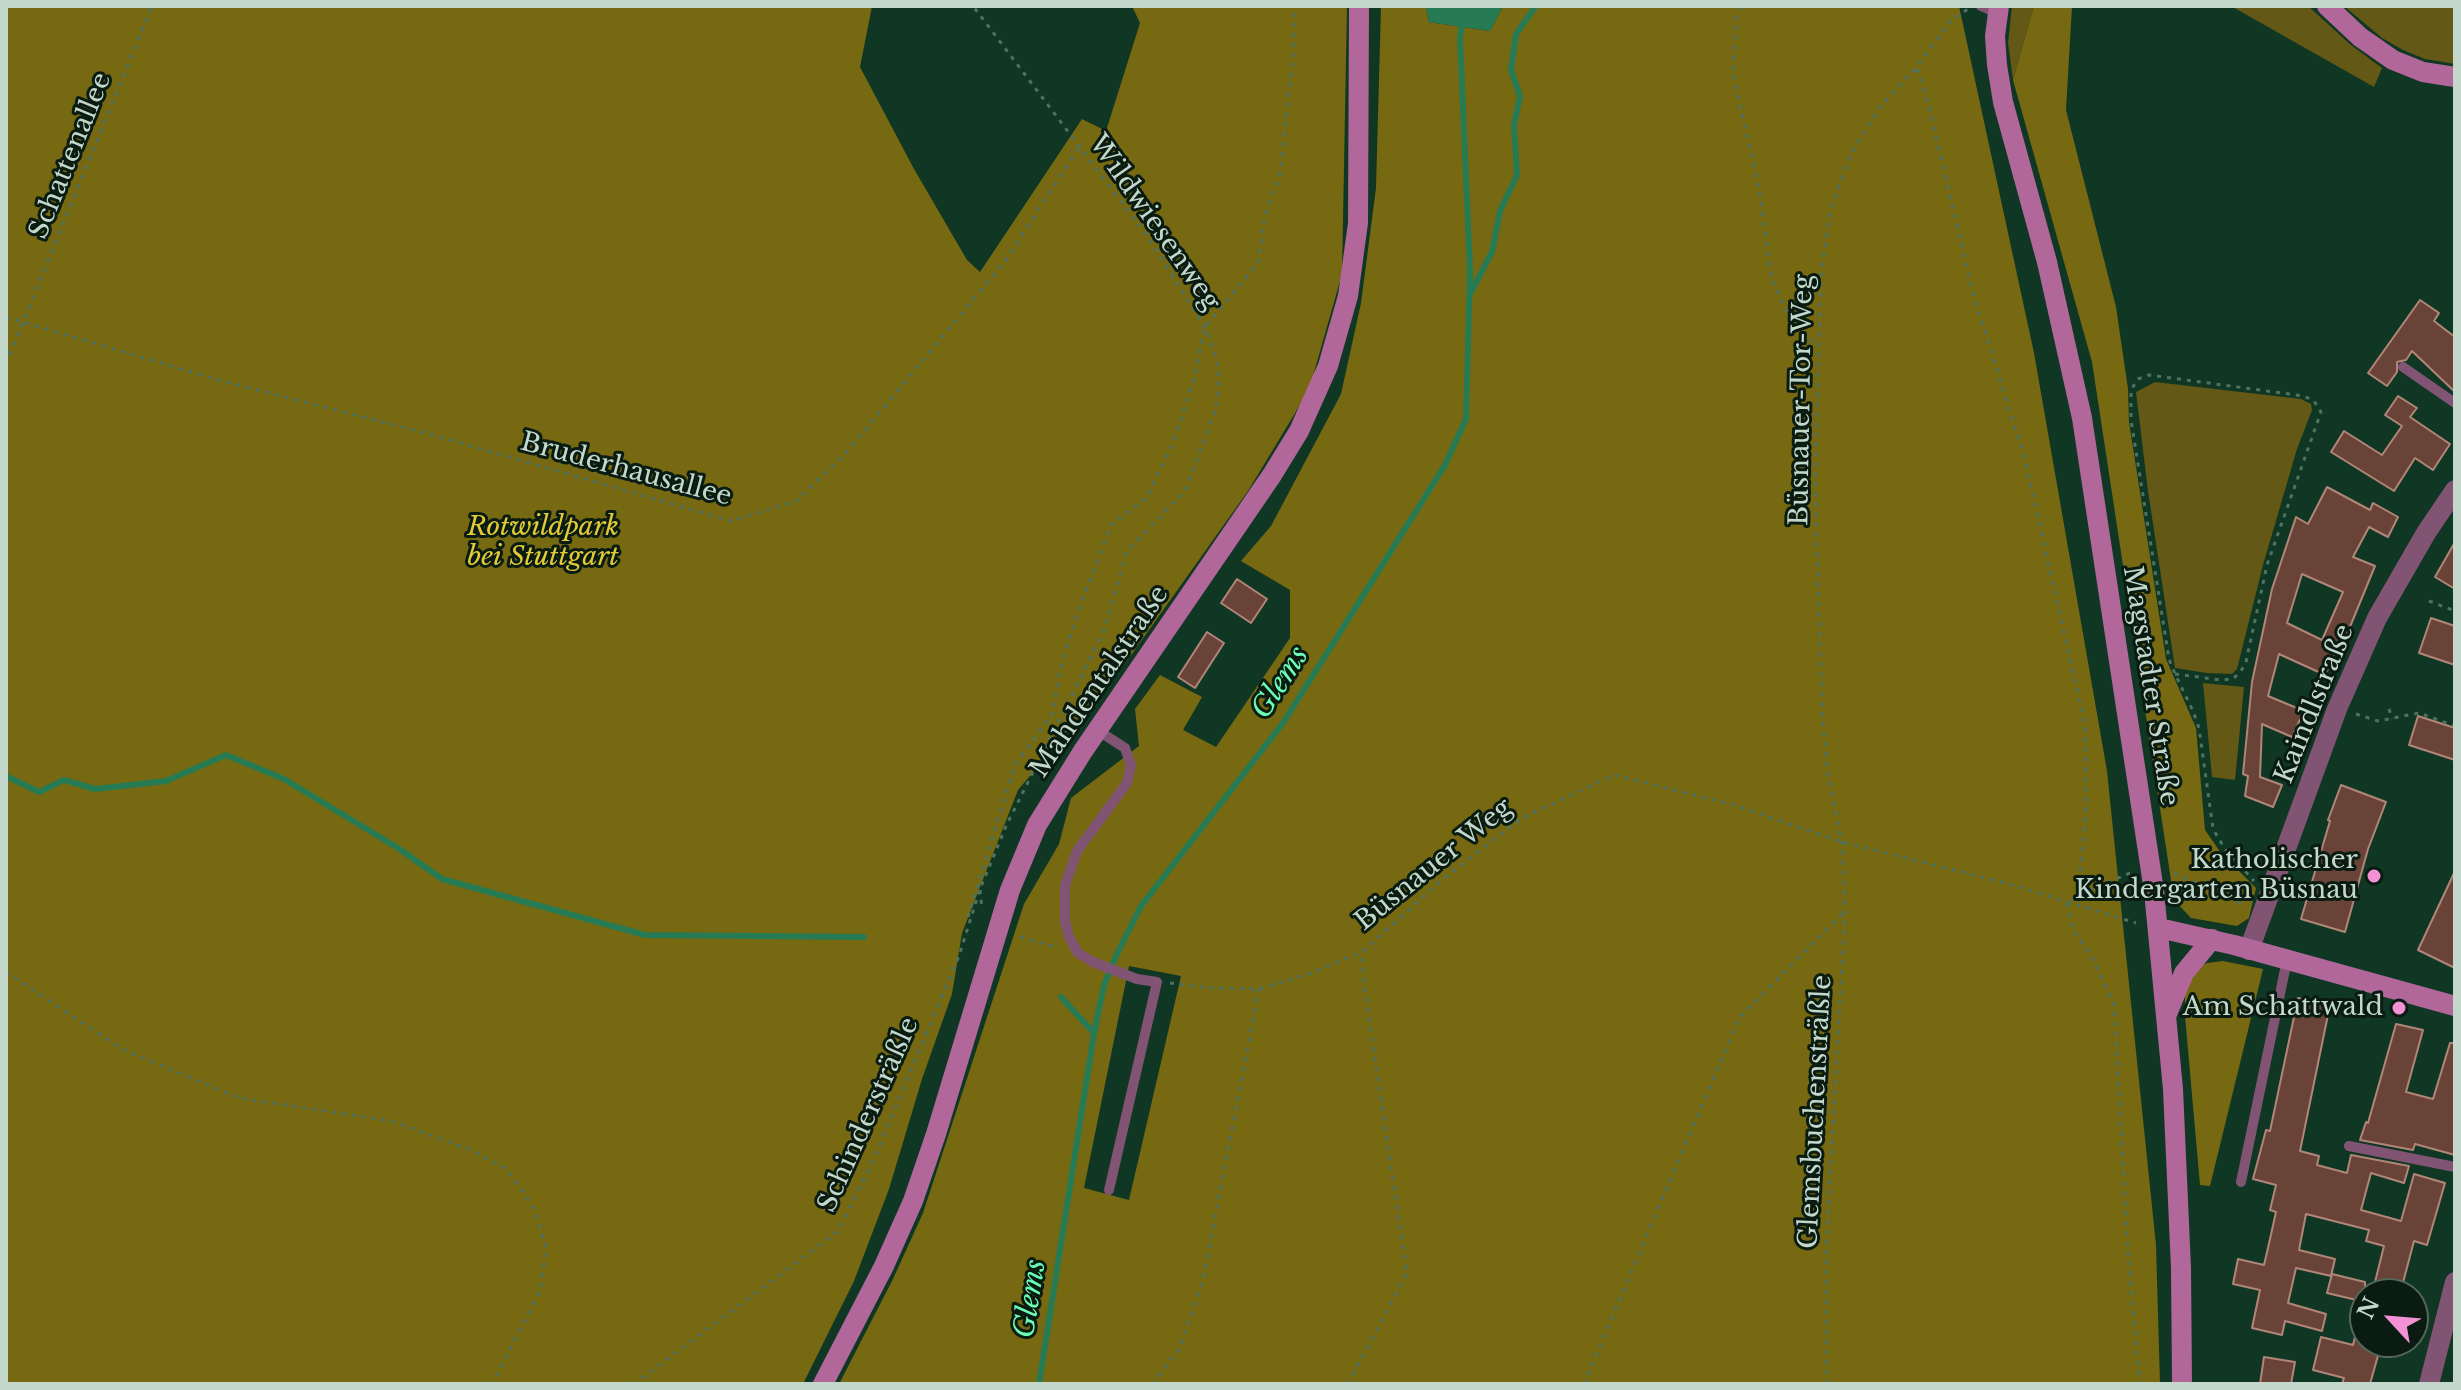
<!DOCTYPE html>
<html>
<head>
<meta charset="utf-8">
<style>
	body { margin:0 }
	#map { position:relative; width:2461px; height:1390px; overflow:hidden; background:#0f3724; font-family:"Libre Baskerville",serif }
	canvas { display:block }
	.frame { position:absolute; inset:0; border:8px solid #c3d8cb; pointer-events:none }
	.north { position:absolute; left:2349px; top:1278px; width:80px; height:80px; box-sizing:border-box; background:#0a1b12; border:2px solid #54675c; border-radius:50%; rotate:296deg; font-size:22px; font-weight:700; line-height:32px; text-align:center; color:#c3d8cb }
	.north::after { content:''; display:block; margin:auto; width:28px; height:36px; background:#f391d5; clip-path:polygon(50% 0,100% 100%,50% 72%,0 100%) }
</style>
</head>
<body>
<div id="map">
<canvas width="2461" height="1390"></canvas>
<div class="frame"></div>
<div class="north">N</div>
</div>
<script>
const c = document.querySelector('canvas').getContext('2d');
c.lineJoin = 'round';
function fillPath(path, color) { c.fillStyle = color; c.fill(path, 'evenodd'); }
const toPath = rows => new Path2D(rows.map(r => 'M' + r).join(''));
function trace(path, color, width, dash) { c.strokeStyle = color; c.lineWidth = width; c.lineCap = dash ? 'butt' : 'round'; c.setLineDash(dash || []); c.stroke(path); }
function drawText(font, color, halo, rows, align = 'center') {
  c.font = font + ' "Libre Baskerville",serif'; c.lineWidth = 6; c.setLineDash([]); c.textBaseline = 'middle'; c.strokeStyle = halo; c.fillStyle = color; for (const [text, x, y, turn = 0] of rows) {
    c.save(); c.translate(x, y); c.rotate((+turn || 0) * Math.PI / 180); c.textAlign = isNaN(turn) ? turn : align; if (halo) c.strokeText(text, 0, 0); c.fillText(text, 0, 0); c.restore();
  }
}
const green = toPath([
	[2012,6,2034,6,2013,80,2008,43],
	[2231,6,2308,6,2351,45,2382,68,2374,87],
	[2344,6,2455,6,2455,64,2425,59,2403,50,2382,38],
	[2155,382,2301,399,2311,404,2312,410,2297,449,2263,565,2237,669,2232,674,2207,673,2175,668,2148,491,2136,392],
	[2203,683,2244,687,2235,780,2212,777]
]);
const forest = toPath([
	[6,6,872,6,860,67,914,169,967,260,980,272,1082,119,1106,131,1140,23,1132,6,1347,6,1342,274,1309,390,1248,491,1124,665,1018,790,962,933,952,994,922,1079,889,1189,854,1281,803,1384,6,1384],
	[1381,6,1426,6,1429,22,1490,31,1503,6,1959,6,2034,353,2107,771,2156,1245,2160,1384,839,1384,893,1279,923,1213,1024,904,1059,844,1071,798,1139,746,1135,709,1160,675,1202,697,1183,730,1216,747,1290,638,1290,590,1241,561,1271,526,1341,394,1361,303,1376,188],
	[1129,966,1181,976,1129,1200,1084,1188],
	[2034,6,2072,6,2066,110,2116,307,2128,389,2129,422,2166,659,2196,728,2205,830,2221,853,2256,888,2249,918,2237,926,2191,918,2174,900,2092,362,2013,80],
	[2223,961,2263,969,2210,1186,2200,1185,2185,1016,2185,994,2197,968,2207,963]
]);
const water = toPath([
	[1426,6,1503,6,1490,31,1429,22]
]);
const stream = toPath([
	[1470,294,1492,252,1500,211,1517,175,1514,125,1520,96,1511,70,1516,34,1536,6],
	[6,776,39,792,64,780,95,789,166,781,226,755,284,779,398,848,442,879,645,935,864,937],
	[1061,997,1094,1033],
	[1039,1384,1094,1033,1104,985,1116,956,1141,906,1283,723,1445,465,1466,419,1470,271,1460,38,1464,6]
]);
const building = toPath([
	[2420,300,2439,313,2434,321,2455,337,2455,392,2412,351,2406,360,2397,362,2397,372,2387,386,2368,373,2420,300],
	[2398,396,2417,408,2410,417,2450,444,2433,470,2415,458,2394,491,2331,452,2344,431,2382,455,2402,426,2385,415,2398,396],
	[2327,487,2370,510,2373,503,2398,517,2388,537,2369,527,2353,557,2375,566,2345,639,2342,638,2325,675,2279,654,2268,696,2304,711,2292,737,2262,724,2260,777,2282,785,2273,807,2245,796,2248,776,2243,774,2252,682,2272,589,2296,517,2308,524,2327,487],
	[2302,574,2343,592,2322,640,2287,623,2302,574],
	[2455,542,2455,589,2435,577,2455,542],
	[1237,579,1267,599,1251,623,1221,603,1237,579],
	[2431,618,2455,626,2455,665,2419,653,2431,618],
	[1207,632,1224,643,1195,688,1178,677,1207,632],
	[2418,716,2455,728,2455,760,2409,745,2418,716],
	[2341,785,2386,802,2368,849,2345,932,2301,919,2330,821,2328,820,2341,785],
	[2455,871,2455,968,2418,950,2455,871],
	[2298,998,2330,1005,2300,1151,2319,1156,2317,1165,2347,1173,2351,1155,2409,1166,2404,1183,2371,1173,2361,1210,2401,1221,2414,1174,2445,1183,2427,1245,2414,1241,2400,1294,2372,1294,2384,1246,2366,1241,2369,1230,2306,1214,2299,1250,2335,1259,2331,1276,2296,1268,2288,1303,2326,1314,2322,1331,2285,1321,2282,1335,2252,1328,2260,1290,2233,1284,2238,1259,2264,1265,2268,1248,2276,1212,2270,1210,2276,1185,2253,1179,2266,1130,2270,1131,2298,998],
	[2396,1024,2423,1030,2406,1092,2433,1099,2450,1043,2455,1043,2455,1155,2415,1144,2413,1150,2360,1140,2366,1122,2368,1123,2396,1024],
	[2332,1274,2365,1282,2365,1302,2327,1293,2332,1274],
	[2321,1337,2353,1345,2355,1337,2381,1345,2370,1384,2342,1384,2344,1378,2313,1370,2321,1337],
	[2264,1357,2295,1362,2291,1384,2260,1384,2264,1357]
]);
const path = toPath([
	[1740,6,1736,21,1733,73,1759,190,1772,279,1787,314,1817,346],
	[1917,69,1928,103,1974,297,2024,456,2085,725,2086,809,2078,895],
	[6,317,215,379,433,435,731,521,796,501,845,454,1006,260,1080,146],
	[6,364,152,6],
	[2429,601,2455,611],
	[2175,674,2221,680,2233,679,2241,671,2246,662,2267,565,2321,412,2314,401,2304,396,2149,375,2138,379,2131,390,2131,420,2169,659,2175,674,2193,711,2199,728,2213,829,2225,849,2254,881],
	[2389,709,2392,719],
	[2356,714,2378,721,2419,713,2455,726],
	[2130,873,2078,895,2067,904,2073,930,2091,956,2114,1004,2129,1268,2140,1384],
	[2174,873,2244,905],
	[980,890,982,910],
	[968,917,1015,765,1053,713,1060,670,1076,617,1111,525,1146,498,1172,446,1194,379,1205,327,1258,263,1265,215,1280,174,1293,57,1295,6],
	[1020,937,1059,948],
	[6,972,122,1049,239,1098,391,1121,469,1149,507,1169,535,1210,546,1248,540,1291,492,1384],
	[1170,983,1209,988,1259,989,1309,974,1362,952,1442,880,1520,819,1614,775,1734,805,1842,842,2010,884,2136,923],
	[634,1384,837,1232,871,1166,959,956,980,889,1006,826,1104,631,1127,551,1185,491,1216,409,1219,379,1216,356,1205,327,1148,237,973,6],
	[1152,1384,1179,1349,1203,1279,1259,989],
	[1348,1384,1407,1273,1364,985,1362,952],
	[1584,1384,1739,1018,1845,911],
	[1827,1384,1826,1251,1845,911,1842,842,1828,776,1822,713,1815,488,1821,273,1831,208,1851,154,1880,107,1916,68,1950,21,1968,9]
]);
const lane = toPath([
	[1981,6,1997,13],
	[2403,367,2455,403],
	[1097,730,1125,748,1131,765,1127,783,1077,851,1065,885,1065,921,1069,937,1078,953,1093,962,1137,979,1157,982,1109,1190],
	[2349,1146,2455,1167],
	[2241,1182,2287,960]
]);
const street = toPath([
	[2249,950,2337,709,2377,618,2426,533,2455,490],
	[2429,1384,2455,1282]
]);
const secondary = toPath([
	[1999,6,1995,36,1997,65,2003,102,2047,262,2082,418,2154,891,2173,1089,2181,1268,2182,1384],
	[2327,6,2360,37,2393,60,2423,72,2455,77],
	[2159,928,2234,945,2455,1006],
	[2167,1014,2184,973,2212,939],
	[823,1384,884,1266,913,1201,936,1134,1010,890,1037,825,1083,751,1272,475,1299,431,1328,366,1348,296,1358,223,1359,6]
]);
const markers = [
	[2374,876,8,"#f391d5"],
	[2399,1008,8,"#f391d5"]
];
const streetNames = [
	["Schattenallee",71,156,-68],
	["Wildwiesenweg",1154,223,55],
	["Büsnauer-Tor-Weg",1802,400,-89],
	["Bruderhausallee",626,470,15],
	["Mahdentalstraße",1100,682,-56],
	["Magstadter Straße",2150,686,81],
	["Kaindlstraße",2315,704,-68],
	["Büsnauer Weg",1434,865,-39],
	["Glemsbuchensträßle",1816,1112,-87],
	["Schindersträßle",869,1115,-66]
];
const parkNames = [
	["Rotwildpark",543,528],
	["bei Stuttgart",543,558]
];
const poiNames = [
	["Katholischer",2358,861],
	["Kindergarten Büsnau",2358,891],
	["Am Schattwald",2383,1008]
];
const waterNames = [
	["Glems",1281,683,-57],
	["Glems",1031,1299,-81]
];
fillPath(green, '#635815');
fillPath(forest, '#776911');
fillPath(water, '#277b54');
trace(stream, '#277b54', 6);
fillPath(building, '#694337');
trace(building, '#b18678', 2);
trace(path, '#507261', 3, [4, 6]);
trace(lane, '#825474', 10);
trace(street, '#825474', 20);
trace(secondary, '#b1679a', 20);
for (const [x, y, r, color] of markers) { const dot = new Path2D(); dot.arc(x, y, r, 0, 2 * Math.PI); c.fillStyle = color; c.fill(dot); trace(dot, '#0a1b12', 3); }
drawText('26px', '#c3d8cb', '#0a1b12', streetNames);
drawText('italic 26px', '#e4cb35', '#0a1b12', parkNames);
drawText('26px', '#c3d8cb', '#0a1b12', poiNames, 'right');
drawText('italic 28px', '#6bfbb5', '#0a1b12', waterNames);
</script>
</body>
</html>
